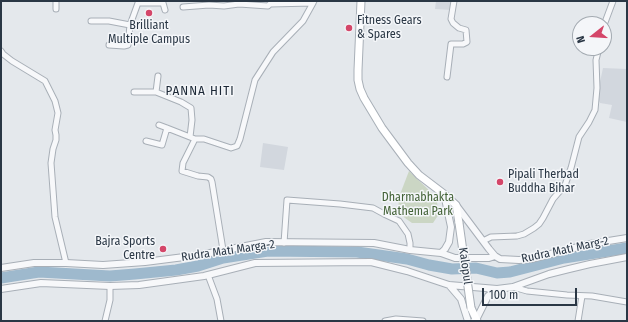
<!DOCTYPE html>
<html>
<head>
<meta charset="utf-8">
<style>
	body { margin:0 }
	#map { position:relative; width:628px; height:322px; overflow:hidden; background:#e4e8ec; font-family:"Fira Sans Condensed",sans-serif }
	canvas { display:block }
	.frame { position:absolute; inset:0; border:2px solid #2a3745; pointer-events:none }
	.north { position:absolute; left:572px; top:16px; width:40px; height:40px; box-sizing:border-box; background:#f4f6f9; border:1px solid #a3aab1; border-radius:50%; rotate:253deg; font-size:11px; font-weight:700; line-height:16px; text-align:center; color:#2a3745 }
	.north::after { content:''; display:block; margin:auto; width:14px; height:18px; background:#d44669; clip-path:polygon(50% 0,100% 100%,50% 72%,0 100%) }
	.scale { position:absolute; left:482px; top:288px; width:95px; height:18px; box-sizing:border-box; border:2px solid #2a3745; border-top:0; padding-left:5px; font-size:12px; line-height:14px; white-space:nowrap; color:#2a3745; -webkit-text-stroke:3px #f4f6f9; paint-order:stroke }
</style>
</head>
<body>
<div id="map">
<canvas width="628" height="322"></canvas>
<div class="frame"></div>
<div class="north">N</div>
<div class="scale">100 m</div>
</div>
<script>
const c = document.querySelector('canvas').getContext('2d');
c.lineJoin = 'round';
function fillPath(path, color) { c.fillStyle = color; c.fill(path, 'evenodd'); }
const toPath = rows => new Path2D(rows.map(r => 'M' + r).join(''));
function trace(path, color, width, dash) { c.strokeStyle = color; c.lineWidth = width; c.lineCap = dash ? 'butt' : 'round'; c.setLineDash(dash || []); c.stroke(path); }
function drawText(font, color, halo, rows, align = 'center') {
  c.font = font + ' "Fira Sans Condensed",sans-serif'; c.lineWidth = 3; c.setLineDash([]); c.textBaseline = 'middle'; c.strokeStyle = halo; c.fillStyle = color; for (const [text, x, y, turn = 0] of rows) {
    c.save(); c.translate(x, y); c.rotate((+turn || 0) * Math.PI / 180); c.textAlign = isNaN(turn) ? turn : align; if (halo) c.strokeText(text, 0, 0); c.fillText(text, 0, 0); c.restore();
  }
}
const built = toPath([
	[436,1,452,1,451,10,435,9],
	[603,68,627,69,627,122,609,118,612,105,600,103,597,96],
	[263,143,288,147,284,170,260,167]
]);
const green = toPath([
	[409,171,436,197,439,214,433,223,412,223,398,213,399,197]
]);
const river = toPath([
	[1,278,39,272,110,276,135,274,176,270,198,266,223,258,268,251,357,252,407,259,429,265,452,269,476,268,497,273,510,272,564,258,627,248]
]);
const minor = toPath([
	[157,3,163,3,165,10],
	[183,7,209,5,224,6,239,4,268,6,270,4,313,3],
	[56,9,56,1],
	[91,21,109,21,130,25],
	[604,25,613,1],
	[109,45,124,46,128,45,130,25,138,3,157,3,157,1],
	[1,51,3,54,12,61,45,81,55,101,58,113,55,130,56,135,56,140,53,149,51,163,55,217,66,263],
	[447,77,451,44,463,44,467,42,466,30,459,28,453,23,451,19,454,1],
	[134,92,156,92,158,76],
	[156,92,181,102,191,108,192,120,190,137],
	[159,125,167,128],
	[195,139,183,163,182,171,198,176,208,177,211,179,212,182,223,250],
	[146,141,162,145,167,128,195,139,204,139,231,148,237,146,240,139,255,80,273,52,303,21,313,3,314,1],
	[483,241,491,237,517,236,524,234,534,228,539,224,543,218,553,199,559,192,564,188,571,168,579,137,589,122,595,110,597,88,596,60,599,48],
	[284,243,287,200,340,204,373,208,384,214,399,221,408,234,410,243,410,250],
	[208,275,217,299,221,321],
	[513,287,527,291,567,295,592,296,627,302],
	[105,321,110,300,110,286],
	[385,321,396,319,423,321],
	[578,321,582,296]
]);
const tertiary = toPath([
	[456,205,489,249,495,256,500,259,519,260,531,259,590,244,627,238],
	[441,253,455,258,489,258,495,256],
	[1,268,34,263,66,263,103,265,145,262,200,255,266,242,374,243,410,250,441,253,445,249,449,242,451,227,444,194],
	[449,285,497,289],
	[1,289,41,283,110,286,139,285,204,276,255,263,371,262,407,271,449,285,461,299,468,321],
	[474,321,476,320,488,296,497,289,513,287,549,274,569,269,590,264,627,257]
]);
const secondary = toPath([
	[361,1,358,70,358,80,360,89,364,98,382,128,408,163,419,175,444,194,456,205,459,223],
	[471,308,477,321]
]);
const secondaryBridge = toPath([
	[459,223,471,308]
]);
const markers = [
	[149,13,4,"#d44669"],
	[349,28,4,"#d44669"],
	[500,182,4,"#d44669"],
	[163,249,4,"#d44669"]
];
const poiNames = [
	["Fitness Gears",357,21],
	["& Spares",357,35],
	["Brilliant",149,26,"center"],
	["Multiple Campus",149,40,"center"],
	["Pipali Therbad",508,175],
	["Buddha Bihar",508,189],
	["Bajra Sports",155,242,"right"],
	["Centre",155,256,"right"]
];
const parkNames = [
	["Dharmabhakta",418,198],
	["Mathema Park",418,212]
];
const streetNames = [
	["Rudra Mati Marg-2",565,250,-12],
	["Rudra Mati Marga-2",228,251,-8],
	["Kalopul",465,266,82]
];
const neighbourhoodNames = [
	["PANNA HITI",200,91]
];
fillPath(built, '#d2d7de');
fillPath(green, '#cbd6c4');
trace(river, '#9eb9cd', 11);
trace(minor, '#a8afb7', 7);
trace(tertiary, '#a8afb7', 8);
trace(secondary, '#a8afb7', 9);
trace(minor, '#f7f8fa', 5);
trace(tertiary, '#f7f8fa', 6);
trace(secondary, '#fff', 7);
trace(secondaryBridge, '#a8afb7', 9, []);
trace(secondaryBridge, '#fff', 7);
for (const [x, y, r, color] of markers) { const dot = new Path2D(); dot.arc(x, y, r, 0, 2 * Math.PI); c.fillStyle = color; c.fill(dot); trace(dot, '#f4f6f9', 1.5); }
drawText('12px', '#2a3745', '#f4f6f9', poiNames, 'left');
drawText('12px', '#436237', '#f4f6f9', parkNames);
drawText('12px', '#2a3745', '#f4f6f9', streetNames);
c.letterSpacing = '1px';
drawText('13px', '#1c2836', '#f4f6f9', neighbourhoodNames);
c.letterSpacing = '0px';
</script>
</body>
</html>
